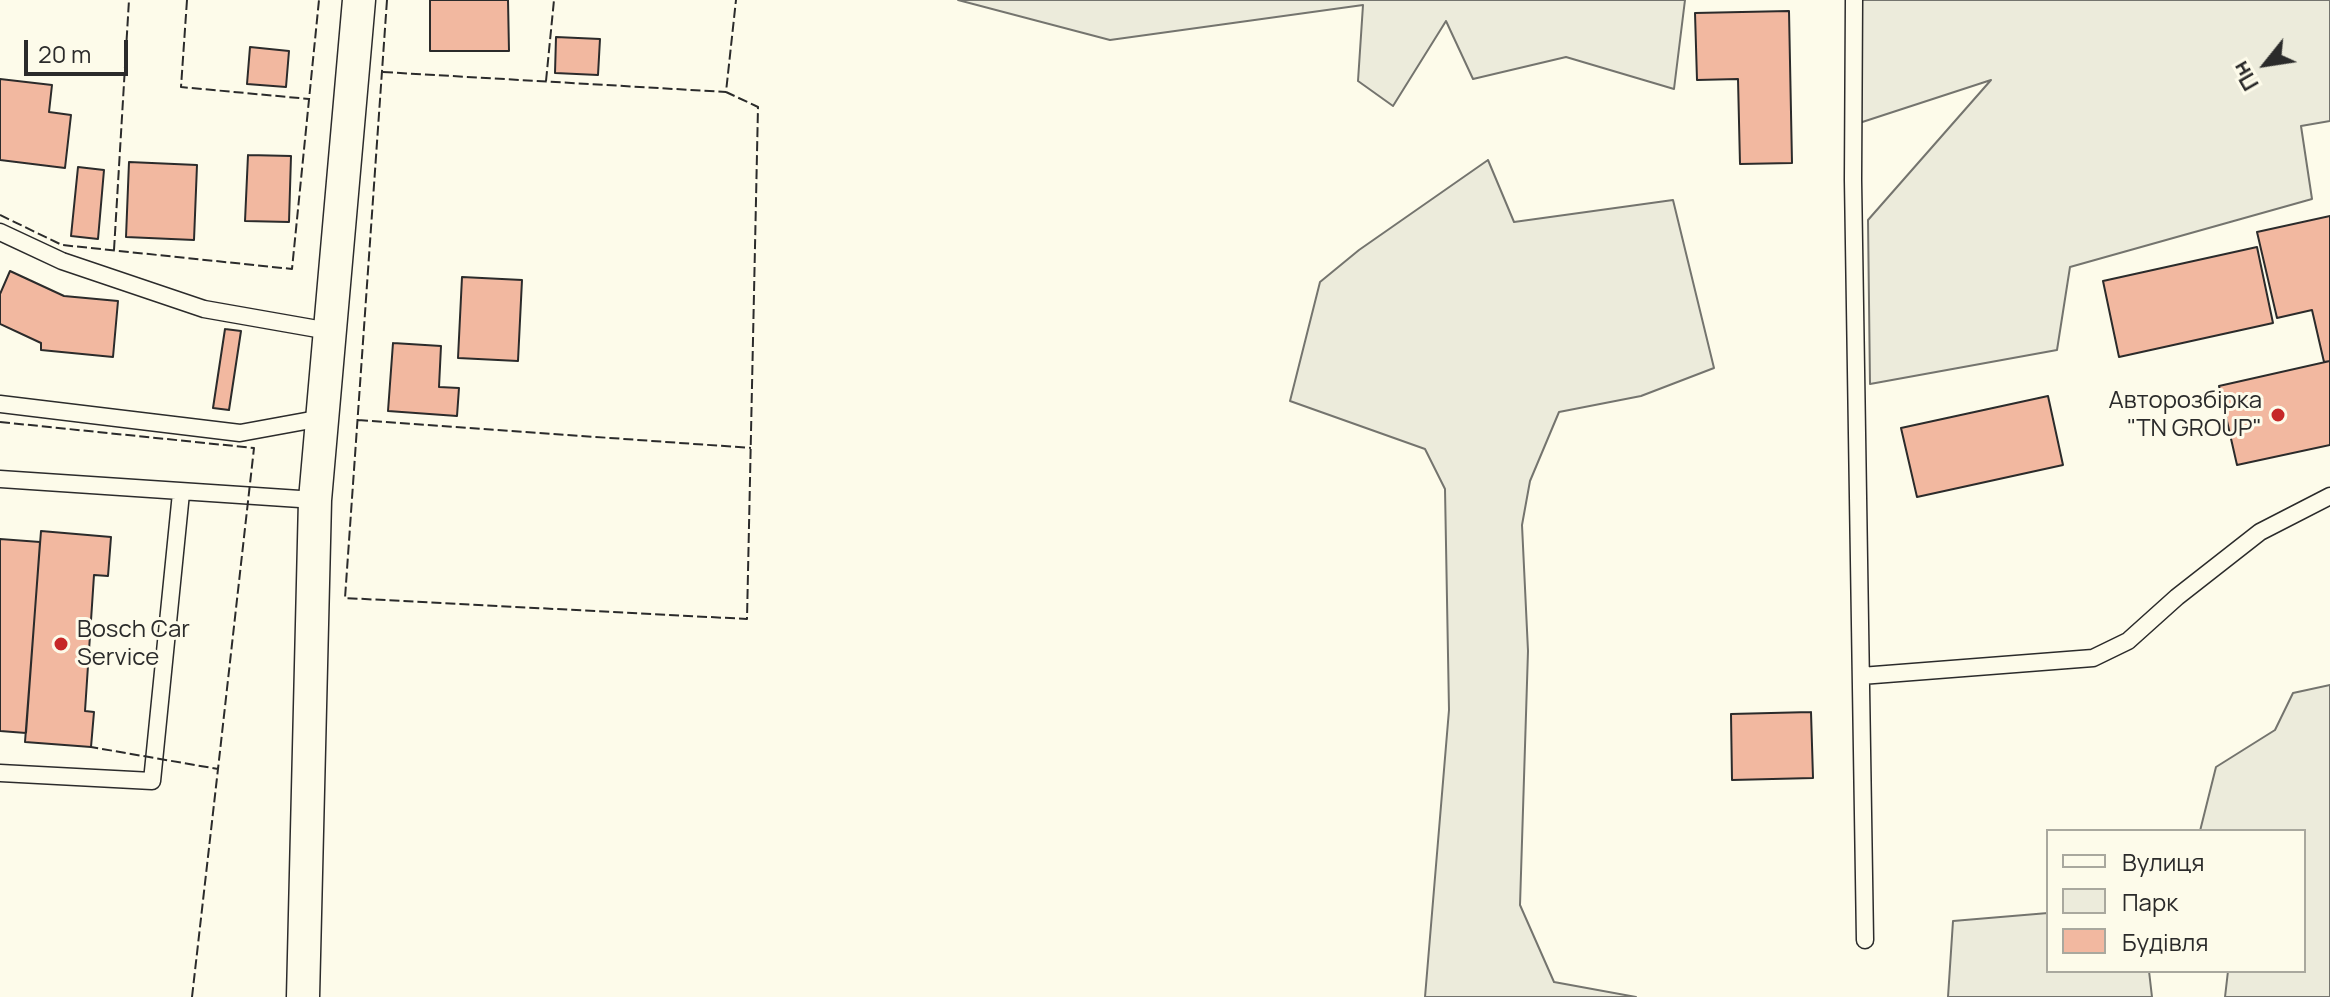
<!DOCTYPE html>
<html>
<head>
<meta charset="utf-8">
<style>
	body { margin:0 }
	#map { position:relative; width:2330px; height:997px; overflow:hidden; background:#fdfbea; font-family:Manrope,sans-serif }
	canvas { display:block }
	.legend { position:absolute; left:2046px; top:829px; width:260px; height:144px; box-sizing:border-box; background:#fdfbea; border:2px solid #a9a89e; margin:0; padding:10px 14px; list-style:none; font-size:24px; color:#2b2b2b }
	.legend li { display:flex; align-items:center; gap:16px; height:40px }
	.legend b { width:40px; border:2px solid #a9a89e }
	.north { position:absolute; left:2226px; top:24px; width:80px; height:80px; -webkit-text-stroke:6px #fdfbea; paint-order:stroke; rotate:240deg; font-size:22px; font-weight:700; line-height:32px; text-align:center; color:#2b2b2b }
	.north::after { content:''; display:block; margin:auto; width:28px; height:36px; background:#2b2b2b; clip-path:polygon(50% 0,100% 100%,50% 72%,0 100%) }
	.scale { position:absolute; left:24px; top:40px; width:104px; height:36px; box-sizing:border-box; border:4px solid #2b2b2b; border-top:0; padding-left:10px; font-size:24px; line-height:28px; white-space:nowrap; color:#2b2b2b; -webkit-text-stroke:6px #fdfbea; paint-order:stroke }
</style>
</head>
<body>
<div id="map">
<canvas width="2330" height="997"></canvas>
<ul class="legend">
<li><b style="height:10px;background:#fdfbea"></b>Вулиця</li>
<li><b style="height:22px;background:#ecebdb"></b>Парк</li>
<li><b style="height:22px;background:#f2b8a0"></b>Будівля</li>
</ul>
<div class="north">Пн</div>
<div class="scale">20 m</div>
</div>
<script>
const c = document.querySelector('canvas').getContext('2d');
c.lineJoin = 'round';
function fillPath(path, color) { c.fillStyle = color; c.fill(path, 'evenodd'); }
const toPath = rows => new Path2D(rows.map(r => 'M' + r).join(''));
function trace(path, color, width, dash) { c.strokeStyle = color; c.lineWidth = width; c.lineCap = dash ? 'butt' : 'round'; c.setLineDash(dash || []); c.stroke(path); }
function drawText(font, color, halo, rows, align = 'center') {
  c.font = font + ' Manrope,sans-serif'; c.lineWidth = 6; c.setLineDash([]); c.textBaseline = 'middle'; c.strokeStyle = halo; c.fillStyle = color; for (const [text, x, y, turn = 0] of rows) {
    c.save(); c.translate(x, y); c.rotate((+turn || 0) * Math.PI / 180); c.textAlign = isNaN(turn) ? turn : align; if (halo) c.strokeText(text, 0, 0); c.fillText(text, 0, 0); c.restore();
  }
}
const green = toPath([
	[958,0,1685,0,1674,89,1566,57,1473,79,1446,21,1393,106,1358,81,1363,5,1110,40,958,0],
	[1851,0,2330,0,2330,121,2301,126,2312,199,2070,267,2057,350,1870,384,1868,220,1991,80,1847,127,1851,0],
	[1488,160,1514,222,1673,200,1714,368,1641,396,1559,412,1530,481,1522,525,1528,651,1520,905,1554,982,1636,997,1425,997,1449,710,1445,489,1425,449,1290,401,1320,282,1359,250,1488,160],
	[2330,685,2330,997,2225,997,2228,971,2304,971,2304,831,2200,831,2216,767,2275,730,2293,693,2330,685],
	[2048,913,2048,971,2149,971,2152,997,1948,997,1953,921,2048,913]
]);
const building = toPath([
	[430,0,508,0,509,51,430,51,430,0],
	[1789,11,1792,163,1740,164,1738,79,1697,80,1695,13,1789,11],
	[556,37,600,39,598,75,555,73,556,37],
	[250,47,289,51,286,87,247,84,250,47],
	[0,79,52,85,49,112,71,115,65,168,0,160,0,79],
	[248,155,291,156,289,222,245,221,248,155],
	[129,162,197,165,194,240,126,237,129,162],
	[78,167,104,170,98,239,71,236,78,167],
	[2330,216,2330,361,2324,362,2312,310,2277,318,2257,232,2330,216],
	[2257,247,2273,323,2119,357,2103,281,2257,247],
	[10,271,64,296,118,301,113,357,41,350,41,343,0,324,0,294,10,271],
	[462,277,522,280,518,361,458,358,462,277],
	[225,329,241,331,229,410,213,408,225,329],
	[393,343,441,346,439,387,459,388,457,416,388,411,393,343],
	[2330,361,2330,445,2237,465,2219,386,2330,361],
	[2048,396,2063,465,1917,497,1901,428,2048,396],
	[41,531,111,537,108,576,94,575,85,711,94,712,91,747,25,742,41,531],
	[0,539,40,542,26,733,0,731,0,539],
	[1811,712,1813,778,1732,780,1731,714,1811,712]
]);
const service = toPath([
	[1854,0,1853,180,1865,940],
	[0,232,62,261,204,309,329,331],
	[0,404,240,433,322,418],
	[0,479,315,500],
	[1861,676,2093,658,2128,641,2177,597,2260,532,2330,496],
	[0,773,152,781,181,493]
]);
const minor = toPath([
	[303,997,315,500,359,0]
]);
const fence = toPath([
	[187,0,181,87,309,99],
	[387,0,345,598,747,619,758,107,726,92,736,0],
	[383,72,726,92],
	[546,81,554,0],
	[0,215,62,245,292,269,319,0],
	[114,250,129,0],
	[358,420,751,448],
	[0,422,254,448,218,769,91,747],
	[192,997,218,769]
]);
const markers = [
	[2278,415,8,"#c62828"],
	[61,644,8,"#c62828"]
];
const poiNames = [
	["Авторозбірка",2262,401],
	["\"TN GROUP\"",2262,429],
	["Bosch Car",77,630,"left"],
	["Service",77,658,"left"]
];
fillPath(green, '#ecebdb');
trace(green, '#74746e', 2);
fillPath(building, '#f2b8a0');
trace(building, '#2b2b2b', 2);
trace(service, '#2b2b2b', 19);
trace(minor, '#2b2b2b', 35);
trace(service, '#fdfbea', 16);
trace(minor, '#fdfbea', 32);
trace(fence, '#2b2b2b', 2, [10, 4]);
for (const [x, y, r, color] of markers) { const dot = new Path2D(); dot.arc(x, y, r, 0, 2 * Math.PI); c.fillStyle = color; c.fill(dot); trace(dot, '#fdfbea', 3); }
drawText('24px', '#2b2b2b', '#fdfbea', poiNames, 'right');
</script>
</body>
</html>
